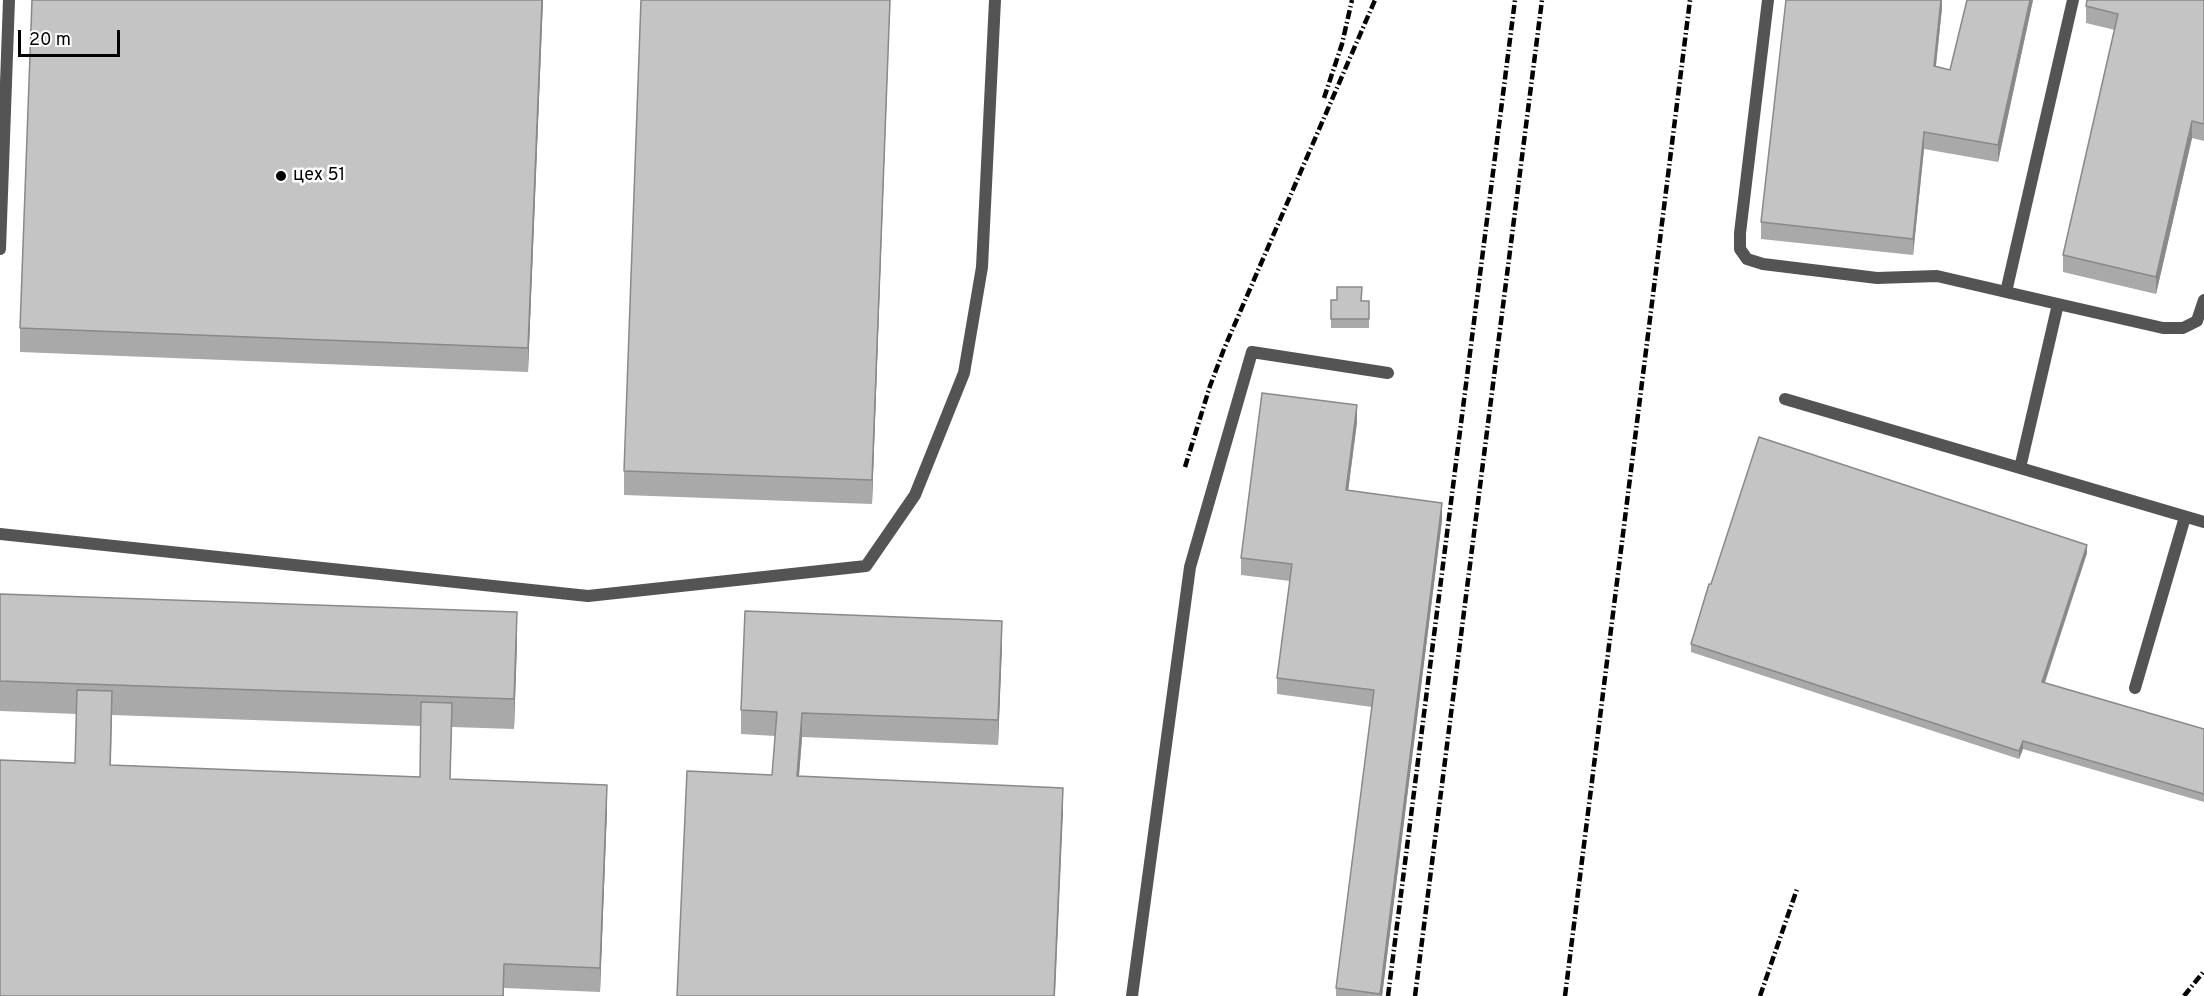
<!DOCTYPE html>
<html>
<head>
<meta charset="utf-8">
<style>
	body { margin:0 }
	#map { position:relative; width:2204px; height:996px; overflow:hidden; background:#fff; font-family:Overpass,sans-serif }
	canvas { display:block }
	.scale { position:absolute; left:18px; top:30px; width:102px; height:27px; box-sizing:border-box; border:3px solid #000; border-top:0; padding-left:8px; font-size:18px; line-height:21px; white-space:nowrap; color:#000; -webkit-text-stroke:4px #fff; paint-order:stroke }
</style>
</head>
<body>
<div id="map">
<canvas width="2204" height="996"></canvas>
<div class="scale">20 m</div>
</div>
<script>
const c = document.querySelector('canvas').getContext('2d');
c.lineJoin = 'round';
const toPath = rows => new Path2D(rows.map(r => 'M' + r).join(''));
function trace(path, color, width, dash) { c.strokeStyle = color; c.lineWidth = width; c.lineCap = dash ? 'butt' : 'round'; c.setLineDash(dash || []); c.stroke(path); }
function fillPath(path, color) { c.fillStyle = color; c.fill(path, 'evenodd'); }
function drawText(font, color, halo, rows, align = 'center') {
  c.font = font + ' Overpass,sans-serif'; c.lineWidth = 5; c.setLineDash([]); c.textBaseline = 'middle'; c.strokeStyle = halo; c.fillStyle = color; for (const [text, x, y, turn = 0] of rows) {
    c.save(); c.translate(x, y); c.rotate((+turn || 0) * Math.PI / 180); c.textAlign = isNaN(turn) ? turn : align; if (halo) c.strokeText(text, 0, 0); c.fillText(text, 0, 0); c.restore();
  }
}
const service = toPath([
	[1768,0,1740,233,1740,249,1747,259,1763,264,1877,278,1937,276,2006,292],
	[0,249,9,0],
	[2058,304,2163,328,2183,328,2197,321,2204,300],
	[1785,399,2204,522],
	[2020,468,2058,304,2006,292,2073,0],
	[0,534,588,596,866,566,915,495,964,373,982,267,995,0],
	[2135,688,2185,517],
	[1132,996,1190,567,1252,352,1388,373]
]);
const rail = toPath([
	[1324,98,1342,44,1352,0],
	[1185,467,1210,386,1224,349,1375,0],
	[1388,996,1515,0],
	[1415,996,1542,0],
	[1565,996,1690,0],
	[1760,996,1797,889],
	[2184,996,2204,971]
]);
const wall = toPath([
	[543,0,528,372,20,352,20,328],
	[641,0,890,0,872,504,624,495,624,471],
	[1942,0,1942,8,1936,66,1950,70,2033,0,1998,162,1924,149,1913,255,1761,239,1761,222],
	[2204,0,2204,141,2192,138,2156,294,2063,272,2063,255,2115,30,2086,23,2086,6],
	[1331,300,1369,301,1369,328,1331,328],
	[1357,422,1348,491,1442,520,1382,996,1336,996,1336,988,1372,707,1277,694,1277,678,1290,581,1241,575,1241,558],
	[2087,553,2045,683,2204,729,2204,802,2023,749,2019,759,1691,652,1691,644,1711,584],
	[0,594,517,642,514,729,452,727,450,779,607,809,600,992,504,988,504,996,0,996,75,763,77,714,0,711],
	[112,715,421,726,420,777,111,765],
	[1002,645,998,745,802,737,799,776,1063,812,772,775,775,736,741,734,741,710]
]);
const shadedWall = toPath([
	[542,0,543,0,528,372,528,348],
	[890,0,872,504,872,480],
	[1941,0,1942,0,1942,8,1934,82,1934,66],
	[2030,0,2033,0,1998,162,1998,145],
	[2192,121,2192,138,2156,294,2156,277],
	[1924,132,1924,149,1913,255,1913,239],
	[1357,405,1357,422,1346,507,1346,490],
	[1442,503,1442,520,1382,996,1380,996],
	[2087,545,2087,553,2042,690,2042,682],
	[517,612,517,642,514,729,514,699],
	[1002,621,1002,645,998,745,998,720],
	[802,713,802,737,797,800,797,776],
	[2023,741,2023,749,2019,759,2019,751],
	[607,785,607,809,600,992,600,968],
	[1063,788,1063,812,1055,996,1054,996]
]);
const building = toPath([
	[32,0,542,0,528,348,20,328,32,0],
	[641,0,890,0,872,480,624,471,641,0],
	[1786,0,1941,0,1934,66,1950,70,1967,0,2030,0,1998,145,1924,132,1913,239,1761,222,1786,0],
	[2087,0,2204,0,2204,124,2192,121,2156,277,2063,255,2118,14,2086,6,2087,0],
	[1337,287,1362,287,1361,301,1369,301,1369,319,1331,319,1331,300,1337,300,1337,287],
	[1262,393,1357,405,1346,490,1442,503,1380,994,1336,988,1374,690,1277,678,1292,564,1241,558,1262,393],
	[1759,437,2087,545,2042,682,2204,729,2204,794,2023,741,2019,751,1691,644,1709,584,1711,584,1759,437],
	[0,594,517,612,514,699,0,681,0,594],
	[745,611,1002,621,998,720,802,713,797,776,1063,788,1054,996,677,996,687,771,772,775,777,712,741,710,745,611],
	[77,690,112,691,110,765,420,777,421,702,452,703,450,779,607,785,600,968,504,964,503,996,0,996,0,760,75,763,77,690]
]);
const markers = [
	[281,176,6,"#000"]
];
const poiNames = [
	["цех 51",293,176]
];
trace(service, '#545454', 12);
trace(rail, '#000', 4.5, [9, 3, 1.5, 3]);
fillPath(wall, '#a9a9a9');
fillPath(shadedWall, '#898989');
fillPath(building, '#c4c4c4');
trace(building, '#898989', 1.5);
for (const [x, y, r, color] of markers) { const dot = new Path2D(); dot.arc(x, y, r, 0, 2 * Math.PI); c.fillStyle = color; c.fill(dot); trace(dot, '#fff', 2); }
drawText('18px', '#000', '#fff', poiNames, 'left');
</script>
</body>
</html>
